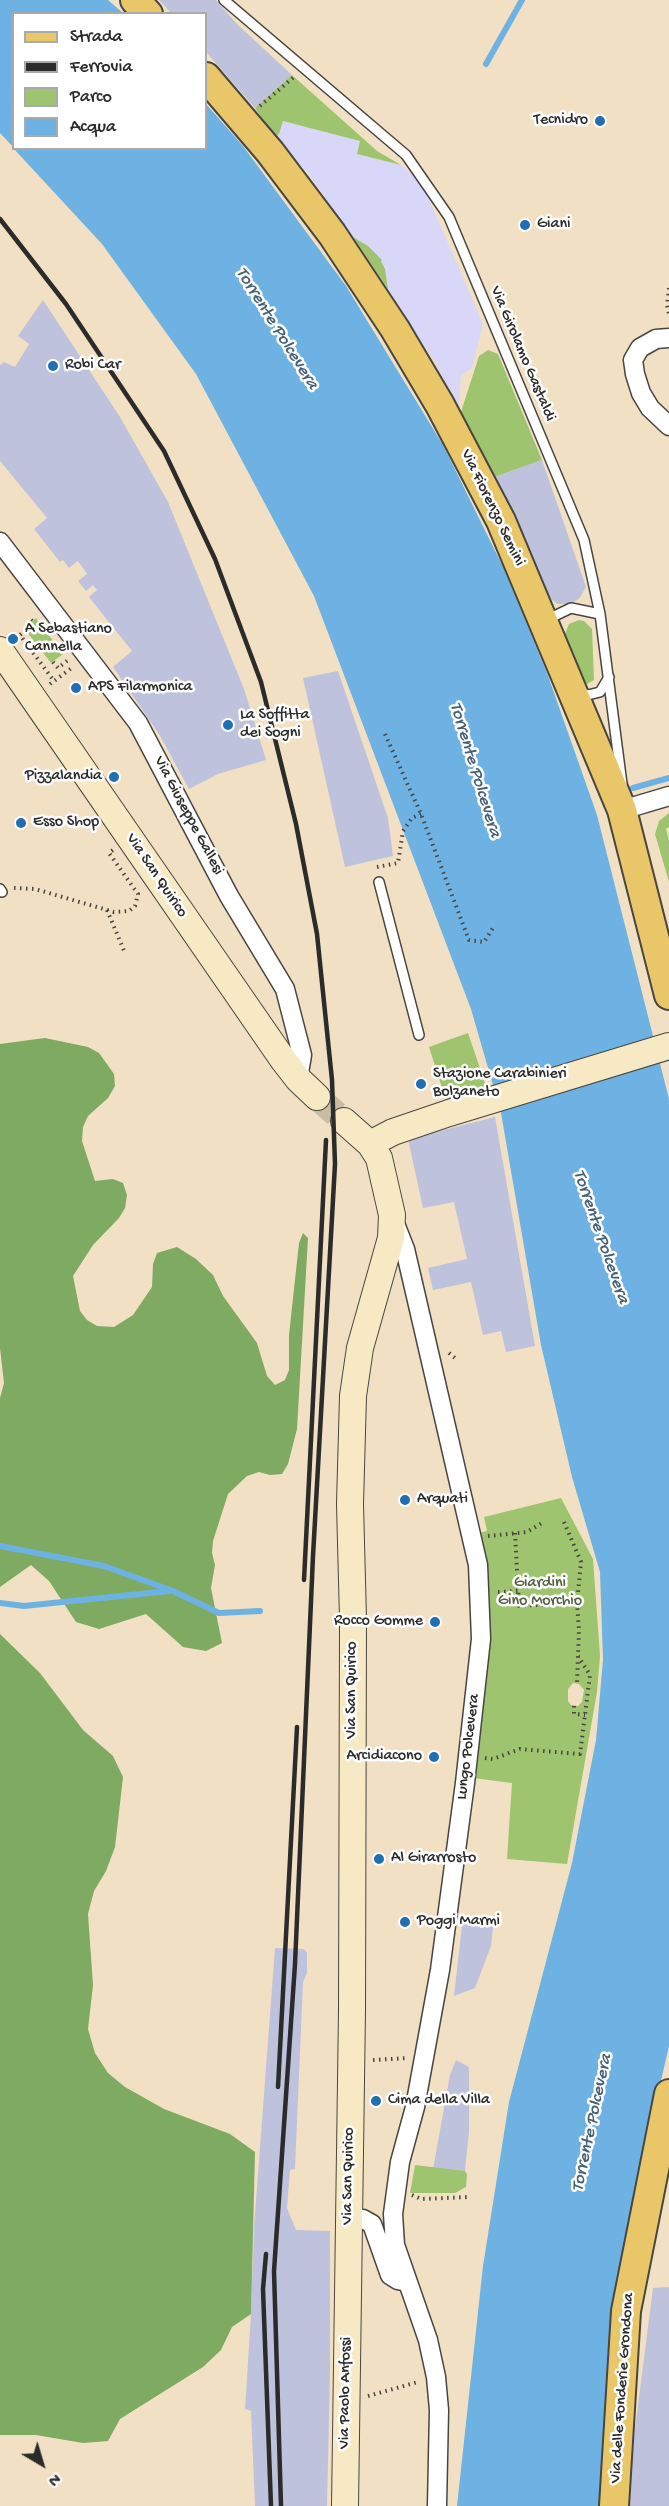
<!DOCTYPE html>
<html>
<head>
<meta charset="utf-8">
<style>
	body { margin:0 }
	#map { position:relative; width:669px; height:2506px; overflow:hidden; background:#f1e0c3; font-family:"Gochi Hand",sans-serif }
	canvas { display:block }
	.legend { position:absolute; left:12px; top:12px; width:195px; height:138px; box-sizing:border-box; background:#fff; border:2px solid #aaa; margin:0; padding:8px 10px; list-style:none; font-size:18px; color:#2b2b2b }
	.legend li { display:flex; align-items:center; gap:12px; height:30px }
	.legend b { width:30px; border:2px solid #aaa }
	.north { position:absolute; left:12px; top:2434px; width:60px; height:60px; -webkit-text-stroke:4px #fff; paint-order:stroke; rotate:142deg; font-size:16px; font-weight:700; line-height:24px; text-align:center; color:#2b2b2b }
	.north::after { content:''; display:block; margin:auto; width:21px; height:27px; background:#2b2b2b; clip-path:polygon(50% 0,100% 100%,50% 72%,0 100%) }
</style>
</head>
<body>
<div id="map">
<canvas width="669" height="2506"></canvas>
<ul class="legend">
<li><b style="height:8px;background:#e9c769"></b>Strada</li>
<li><b style="height:8px;background:#2b2b2b"></b>Ferrovia</li>
<li><b style="height:16px;background:#9ec46f"></b>Parco</li>
<li><b style="height:16px;background:#6eb2e3"></b>Acqua</li>
</ul>
<div class="north">N</div>
</div>
<script>
const c = document.querySelector('canvas').getContext('2d');
c.lineJoin = 'round';
function fillPath(path, color) { c.fillStyle = color; c.fill(path, 'evenodd'); }
const toPath = rows => new Path2D(rows.map(r => 'M' + r).join(''));
function trace(path, color, width, dash) { c.strokeStyle = color; c.lineWidth = width; c.lineCap = dash ? 'butt' : 'round'; c.setLineDash(dash || []); c.stroke(path); }
function drawText(font, color, halo, rows, align = 'center') {
  c.font = font + ' "Gochi Hand",sans-serif'; c.lineWidth = 5; c.setLineDash([]); c.textBaseline = 'middle'; c.strokeStyle = halo; c.fillStyle = color; for (const [text, x, y, turn = 0] of rows) {
    c.save(); c.translate(x, y); c.rotate((+turn || 0) * Math.PI / 180); c.textAlign = isNaN(turn) ? turn : align; if (halo) c.strokeText(text, 0, 0); c.fillText(text, 0, 0); c.restore();
  }
}
const built = toPath([
	[283,121,360,141,357,154,401,165,415,177,425,190,483,324,472,368,461,376,458,413,436,364,388,289,385,269,368,246,353,237,307,172,275,137,279,134]
]);
const industrial = toPath([
	[159,0,216,0,236,23,292,75,255,108,206,52,206,14,171,13],
	[43,300,120,417,168,502,244,689,266,760,218,774,189,789,159,734,113,667,132,651,89,597,97,590,93,585,86,591,78,581,87,574,78,561,69,568,63,560,60,562,34,529,47,518,0,461,0,365,4,362,15,367,29,344,18,336],
	[542,460,586,587,579,599,569,604,557,604,546,595,494,477],
	[338,671,388,818,393,856,345,867,303,678],
	[495,1117,535,1346,506,1352,501,1331,483,1335,471,1282,433,1290,428,1268,467,1259,454,1202,423,1208,408,1139],
	[463,1917,494,1918,491,1946,475,1988,454,1996],
	[275,1948,304,1949,307,1953,307,1973,303,1982,295,2169,290,2170,287,2208,296,2230,330,2231,330,2374,327,2506,255,2506,251,2411,245,2409,251,2314,254,2227],
	[456,2060,469,2067,469,2131,465,2171,433,2169,450,2075],
	[669,2287,669,2506,625,2506,653,2288]
]);
const green = toPath([
	[292,75,377,151,401,165,357,154,360,141,283,121,279,134,275,137,255,108],
	[353,237,368,246,382,260,381,261,385,269,388,289],
	[488,350,498,354,542,460,494,477,461,412,479,356],
	[36,618,63,654,51,663,27,632,30,630,26,626],
	[579,620,584,621,592,629,594,680,587,684,584,683,564,636,569,624],
	[669,813,669,827,666,829,669,841,669,882,655,834,659,821],
	[468,1033,487,1089,447,1103,429,1047],
	[561,1498,593,1559,600,1656,597,1692,567,1864,507,1859,512,1783,473,1778,487,1640,483,1542,479,1533,487,1531,484,1517],
	[573,1683,579,1684,584,1690,582,1702,578,1706,571,1705,568,1701,568,1689],
	[415,2165,465,2171,467,2174,466,2187,455,2193,410,2193]
]);
const forest = toPath([
	[45,1038,88,1047,99,1053,114,1074,115,1086,108,1098,88,1116,83,1127,82,1141,95,1181,113,1179,123,1183,127,1195,125,1208,119,1218,93,1245,73,1276,80,1311,87,1320,97,1326,114,1327,133,1315,152,1287,153,1264,157,1253,177,1247,196,1259,213,1275,223,1296,257,1343,267,1376,275,1385,285,1380,289,1370,289,1335,299,1243,303,1233,308,1238,297,1429,288,1464,282,1474,270,1475,259,1472,247,1476,228,1494,213,1541,212,1553,215,1565,211,1588,222,1643,206,1651,183,1647,146,1614,99,1629,76,1622,49,1581,31,1565,0,1587,0,1398,4,1383,0,1348,0,1044],
	[0,1634,40,1673,83,1730,113,1756,123,1777,115,1847,106,1871,94,1891,88,1914,93,1985,88,2029,95,2053,108,2073,125,2087,164,2109,230,2134,255,2152,251,2314,232,2327,221,2350,203,2367,120,2419,108,2441,83,2443,36,2435,0,2435]
]);
const water = toPath([
	[0,0,108,0,123,13,14,14,14,148,0,133],
	[206,104,243,146,346,286,443,445,503,567,547,673,597,815,669,1099,669,2046,628,2223,614,2316,604,2506,457,2506,483,2266,509,2102,572,1863,596,1740,603,1660,600,1572,572,1477,541,1345,501,1113,471,1009,314,596,196,374,102,244,14,149,206,148]
]);
const stream = toPath([
	[486,64,522,0],
	[633,788,669,778],
	[0,1546,104,1566,173,1591,219,1613,260,1611],
	[0,1603,24,1606,169,1591]
]);
const secondaryTunnel = toPath([
	[317,1097,344,1121]
]);
const path = toPath([
	[260,106,295,76],
	[669,288,667,305,669,314],
	[31,620,32,621],
	[26,630,20,635,54,681],
	[53,662,58,668,68,660],
	[50,684,73,667],
	[385,734,421,814,469,940,484,942,493,928],
	[377,867,398,863,403,831,412,818,421,814],
	[14,888,35,889,114,912,129,911,135,906,138,894,109,853,113,850],
	[107,910,125,953],
	[449,1353,455,1358],
	[564,1522,581,1562,577,1603,579,1630,577,1683],
	[515,1533,519,1606,577,1603],
	[488,1536,527,1532,542,1523],
	[498,1592,518,1591],
	[574,1706,574,1714,585,1715],
	[485,1758,493,1759,520,1749,580,1754,590,1675,578,1656],
	[373,2060,408,2058],
	[412,2195,421,2199,469,2197],
	[368,2396,418,2382]
]);
const service = toPath([
	[224,0,406,155,449,217,584,540,600,614,622,784],
	[546,620,571,608,600,614],
	[580,692,588,695,600,692,609,677],
	[379,882,419,1035],
	[0,889,2,892]
]);
const minor = toPath([
	[669,338,656,339,640,348,633,360,635,374,641,393,650,408,669,426],
	[0,542,138,723,229,896,285,989,302,1055,298,1079],
	[622,810,669,796],
	[394,1221,405,1249,415,1292,478,1565,481,1639,465,1783,440,1970,415,2107,400,2162,393,2214,395,2245,428,2340,436,2377,439,2410,437,2506],
	[348,2219,363,2219,372,2224,390,2275,398,2280,407,2282]
]);
const secondary = toPath([
	[0,650,284,1061,298,1079,317,1097],
	[344,1121,370,1144,379,1158,392,1215,391,1238,360,1348,353,1396,350,1504,353,1619,352,2010,345,2506],
	[370,1144,393,1132,449,1113,669,1046]
]);
const primary = toPath([
	[135,0,148,14],
	[206,77,270,152,332,234,395,329,440,405,501,521,622,810,669,995],
	[614,2506,626,2311,669,2094]
]);
const rail = toPath([
	[0,219,66,304,164,451,215,559,261,682,296,824,317,934,332,1080,335,1164,313,1556,295,1964,274,2271,281,2506],
	[304,1580,326,1140],
	[278,2087,297,1727],
	[266,2254,263,2289,271,2506]
]);
const markers = [
	[600,121,6,"#1f6fb2"],
	[525,225,6,"#1f6fb2"],
	[53,366,6,"#1f6fb2"],
	[13,639,6,"#1f6fb2"],
	[76,688,6,"#1f6fb2"],
	[228,725,6,"#1f6fb2"],
	[114,777,6,"#1f6fb2"],
	[21,823,6,"#1f6fb2"],
	[421,1084,6,"#1f6fb2"],
	[405,1500,6,"#1f6fb2"],
	[435,1622,6,"#1f6fb2"],
	[434,1757,6,"#1f6fb2"],
	[379,1859,6,"#1f6fb2"],
	[405,1922,6,"#1f6fb2"],
	[376,2101,6,"#1f6fb2"]
];
const poiNames = [
	["Tecnidro",588,121,"right"],
	["Giani",537,225],
	["Robi Car",65,366],
	["A Sebastiano",25,630],
	["Cannella",25,648],
	["APS Filarmonica",88,688],
	["La Soffitta",240,716],
	["dei Sogni",240,734],
	["Pizzalandia",102,777,"right"],
	["Esso Shop",33,823],
	["Stazione Carabinieri",433,1075],
	["Bolzaneto",433,1093],
	["Arquati",417,1500],
	["Rocco Gomme",423,1622,"right"],
	["Arcidiacono",422,1757,"right"],
	["Al Girarrosto",391,1859],
	["Poggi Marmi",417,1922],
	["Cima della Villa",388,2101]
];
const streetNames = [
	["Via Girolamo Gastaldi",522,354,67],
	["Via Fiorenzo Semini",492,508,64],
	["Via Giuseppe Gallesi",188,816,62],
	["Via San Quirico",156,876,56],
	["Via San Quirico",353,1690,-90],
	["Lungo Polcevera",469,1747,-83],
	["Via San Quirico",349,2176,-89],
	["Via delle Fonderie Grondona",623,2388,-86],
	["Via Paolo Anfossi",346,2393,-89]
];
const parkNames = [
	["Giardini",540,1584],
	["Gino Morchio",540,1602]
];
const waterNames = [
	["Torrente Polcevera",276,329,58],
	["Torrente Polcevera",474,770,73],
	["Torrente Polcevera",600,1237,71],
	["Torrente Polcevera",593,2123,-78]
];
fillPath(built, '#d8d7f8');
fillPath(industrial, '#bfc2dd');
fillPath(green, '#9ec46f');
fillPath(forest, '#7eaa62');
fillPath(water, '#6eb2e3');
trace(stream, '#6eb2e3', 6);
trace(secondaryTunnel, '#c9bca5', 26, [26, 13]);
trace(service, '#494642', 12);
trace(minor, '#494642', 21);
trace(secondary, '#494642', 28);
trace(primary, '#494642', 32);
trace(path, '#494642', 4, [1.5, 4.5]);
trace(service, '#fff', 9);
trace(minor, '#fff', 18);
trace(secondary, '#f6e9c3', 26);
trace(primary, '#e9c769', 28);
trace(rail, '#2b2b2b', 4.5);
for (const [x, y, r, color] of markers) { const dot = new Path2D(); dot.arc(x, y, r, 0, 2 * Math.PI); c.fillStyle = color; c.fill(dot); trace(dot, '#fff', 2); }
drawText('16px', '#2b2b2b', '#fff', poiNames, 'left');
drawText('16px', '#2b2b2b', '#fff', streetNames);
drawText('16px', '#536143', '#fff', parkNames);
drawText('italic 18px', '#466175', '#fff', waterNames);
</script>
</body>
</html>
